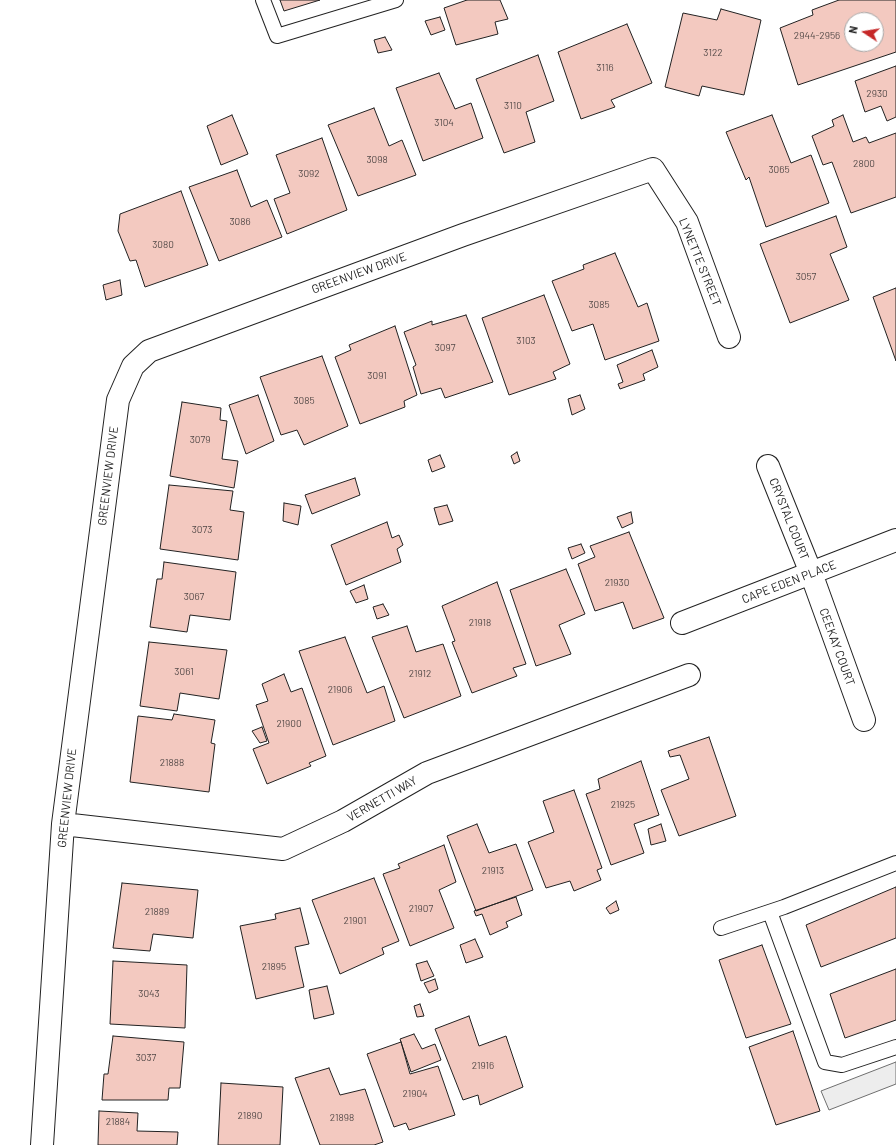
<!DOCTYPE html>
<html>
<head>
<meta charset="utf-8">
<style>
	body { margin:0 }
	#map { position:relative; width:896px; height:1145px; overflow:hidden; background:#fff; font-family:Barlow,sans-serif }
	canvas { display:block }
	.north { position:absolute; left:844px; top:12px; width:40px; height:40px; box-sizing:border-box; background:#fff; border:1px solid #a7a7a7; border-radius:50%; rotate:282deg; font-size:11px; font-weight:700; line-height:16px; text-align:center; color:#222 }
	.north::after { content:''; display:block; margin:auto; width:14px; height:18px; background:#c62828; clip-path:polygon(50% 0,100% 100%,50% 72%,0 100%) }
</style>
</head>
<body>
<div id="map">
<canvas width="896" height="1145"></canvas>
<div class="north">N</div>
</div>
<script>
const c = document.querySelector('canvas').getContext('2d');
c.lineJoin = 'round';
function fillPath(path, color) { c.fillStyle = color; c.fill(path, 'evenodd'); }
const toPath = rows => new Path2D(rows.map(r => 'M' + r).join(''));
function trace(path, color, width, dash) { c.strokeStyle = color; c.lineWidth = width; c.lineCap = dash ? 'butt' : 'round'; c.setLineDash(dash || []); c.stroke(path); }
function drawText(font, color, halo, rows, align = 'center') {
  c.font = font + ' Barlow,sans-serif'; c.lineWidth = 3; c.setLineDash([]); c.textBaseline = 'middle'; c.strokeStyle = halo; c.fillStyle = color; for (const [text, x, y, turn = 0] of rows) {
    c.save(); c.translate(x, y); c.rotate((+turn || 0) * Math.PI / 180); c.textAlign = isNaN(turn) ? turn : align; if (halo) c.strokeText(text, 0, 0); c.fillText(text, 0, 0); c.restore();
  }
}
const parking = toPath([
	[896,1062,896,1084,829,1110,821,1091,896,1062]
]);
const building = toPath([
	[280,0,320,0,284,11,280,0],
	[467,0,500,0,508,19,495,22,498,34,456,45,444,8,467,0],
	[839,0,896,0,896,52,798,85,780,28,813,15,812,10,839,0],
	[852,20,876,20,876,44,852,44,852,20],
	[721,9,761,20,744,95,702,86,699,96,665,87,683,13,717,20,721,9],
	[440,17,445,30,431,35,425,21,440,17],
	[627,24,652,83,611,100,615,107,581,119,558,52,627,24],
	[385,37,392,50,378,53,374,40,385,37],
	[538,55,554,101,526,112,535,142,504,153,476,79,538,55],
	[896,66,896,117,887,121,881,106,865,112,855,81,896,66],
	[439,73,455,109,471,103,483,138,423,161,396,88,439,73],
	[374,108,389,146,402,140,416,175,358,196,328,125,374,108],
	[232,115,248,154,221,165,207,126,232,115],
	[772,115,791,163,811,155,829,203,766,227,749,177,746,180,726,132,772,115],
	[843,115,853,142,866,137,869,143,896,133,896,197,851,213,832,162,823,165,812,136,834,126,832,120,843,115],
	[322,138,347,210,287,234,274,199,290,193,276,155,322,138],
	[237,170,251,207,267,200,282,237,219,261,189,187,237,170],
	[181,191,208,265,145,287,136,260,130,261,118,231,120,214,181,191],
	[836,216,847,247,830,254,849,300,790,323,760,244,836,216],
	[615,253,638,307,647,303,659,341,605,360,593,324,572,331,552,281,584,269,583,265,615,253],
	[120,280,122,295,106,300,103,285,120,280],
	[896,288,896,361,873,297,896,288],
	[544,295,570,364,553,372,556,379,509,395,482,318,544,295],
	[466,315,493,382,445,398,441,388,421,394,413,367,416,365,404,332,432,321,432,325,466,315],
	[395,326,417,395,404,401,405,407,360,424,335,357,351,350,349,345,395,326],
	[652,350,658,367,643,374,645,380,620,389,618,384,623,382,617,365,652,350],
	[322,356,348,426,304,445,297,430,281,435,260,377,322,356],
	[258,395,274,441,246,454,229,405,258,395],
	[580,395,585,409,572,415,568,399,580,395],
	[182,402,221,408,220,420,227,421,222,459,238,461,234,488,170,476,182,402],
	[517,452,520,461,514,464,511,456,517,452],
	[440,455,445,467,432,472,428,460,440,455],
	[355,478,360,495,312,514,305,495,355,478],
	[169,485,233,491,230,510,244,512,238,560,160,549,169,485],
	[284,503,301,506,298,525,283,521,284,503],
	[447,505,453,521,439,525,434,508,447,505],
	[631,512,633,523,622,528,617,517,631,512],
	[387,522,392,538,399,535,403,545,397,549,401,562,346,585,331,545,387,522],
	[629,532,664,618,633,629,623,602,595,611,578,564,595,557,590,546,629,532],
	[581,544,585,553,572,559,568,548,581,544],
	[164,562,236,572,230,620,190,615,187,632,150,627,157,579,162,579,164,562],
	[566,569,585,614,559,625,571,654,536,666,510,590,566,569],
	[497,582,526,664,513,668,517,676,472,693,452,642,455,641,442,606,497,582],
	[364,585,368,599,356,603,350,591,364,585],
	[383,604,389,615,377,619,373,607,383,604],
	[407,626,416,652,443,644,461,696,404,718,372,637,407,626],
	[345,637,367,693,384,686,395,721,333,745,299,651,345,637],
	[149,642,227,650,219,699,180,693,177,711,140,706,149,642],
	[284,674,291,692,302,688,326,756,309,763,311,766,267,784,253,749,269,743,256,705,268,701,262,684,284,674],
	[174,714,215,720,211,743,215,744,209,792,130,782,138,716,172,720,174,714],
	[262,727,267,741,260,743,252,731,262,727],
	[709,737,736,816,679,836,661,790,689,779,680,755,670,757,668,751,709,737],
	[641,761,659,815,634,824,644,853,611,865,586,794,600,789,598,779,641,761],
	[574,790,602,868,597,870,601,880,574,891,570,881,546,888,528,842,554,832,543,801,574,790],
	[477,824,489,853,516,844,533,890,476,911,447,836,477,824],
	[661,824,666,841,651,845,648,829,661,824],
	[444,845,456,882,439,890,454,928,410,946,383,874,400,868,398,864,444,845],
	[374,878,399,941,382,948,384,954,340,974,312,900,374,878],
	[122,883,198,890,193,938,153,934,150,951,113,948,122,883],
	[896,887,896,938,821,967,806,925,896,887],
	[516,897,522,915,506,922,508,927,490,935,482,914,476,916,474,911,516,897],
	[616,901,619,910,610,914,606,908,616,901],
	[300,908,309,944,295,947,304,987,256,999,240,926,276,919,275,914,300,908],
	[475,939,483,957,466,963,460,945,475,939],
	[762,945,791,1024,746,1038,719,960,762,945],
	[113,961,187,965,185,1028,110,1024,113,961],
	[427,961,434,976,421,981,416,964,427,961],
	[896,969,896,1020,845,1038,830,994,896,969],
	[435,979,438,989,429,993,424,983,435,979],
	[327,986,334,1014,314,1019,309,990,327,986],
	[420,1004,424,1016,417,1017,414,1006,420,1004],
	[469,1016,479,1046,506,1036,523,1087,480,1105,478,1095,463,1100,435,1029,469,1016],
	[793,1031,820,1111,776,1125,749,1047,793,1031],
	[414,1034,422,1049,435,1044,441,1060,411,1072,400,1039,414,1034],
	[113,1036,184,1042,180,1088,169,1088,168,1100,102,1100,104,1074,108,1074,113,1036],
	[401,1042,410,1074,438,1066,455,1115,409,1130,406,1123,394,1127,367,1054,401,1042],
	[329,1068,340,1095,365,1089,383,1142,374,1145,320,1145,295,1078,329,1068],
	[221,1083,283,1087,280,1145,218,1145,221,1083],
	[99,1111,138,1113,137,1131,178,1132,177,1145,98,1145,99,1111]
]);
const lane = toPath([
	[263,0,277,36,396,0],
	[770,912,825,1062,842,1065,896,1047],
	[721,928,784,907,896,863]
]);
const street = toPath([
	[768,466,811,573,864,720],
	[682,623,896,540],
	[63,824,283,849,343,821,427,773,689,675],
	[42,1145,63,824,118,400,133,366,149,351,463,235,653,169,687,222,729,337]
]);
const numberNames = [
	["2944-2956",817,36],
	["3122",713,53],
	["3116",605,68],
	["2930",877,94],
	["3110",513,106],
	["3104",444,123],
	["3098",377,160],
	["2800",864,164],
	["3065",779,170],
	["3092",309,174],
	["3086",240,222],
	["3080",163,245],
	["3057",806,277],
	["3085",599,305],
	["3103",526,341],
	["3097",445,348],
	["3091",377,376],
	["3085",304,401],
	["3079",200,440],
	["3073",202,530],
	["21930",617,583],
	["3067",194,597],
	["21918",480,623],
	["3061",184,672],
	["21912",420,674],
	["21906",340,690],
	["21900",289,724],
	["21888",172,763],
	["21925",623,805],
	["21913",493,871],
	["21907",421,909],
	["21889",157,912],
	["21901",355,921],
	["21895",274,967],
	["3043",149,994],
	["3037",146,1058],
	["21916",483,1066],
	["21904",415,1094],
	["21890",250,1116],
	["21898",342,1118],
	["21884",118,1122]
];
const streetNames = [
	["LYNETTE STREET",700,262,68],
	["GREENVIEW DRIVE",359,273,-20],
	["GREENVIEW DRIVE",108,476,-83],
	["CRYSTAL COURT",789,519,68],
	["CAPE EDEN PLACE",789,582,-21],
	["CEEKAY COURT",837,647,70],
	["GREENVIEW DRIVE",67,798,-84],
	["VERNETTI WAY",382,799,-30]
];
fillPath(parking, '#ededed');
trace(parking, '#6f6f6f', 1);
fillPath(building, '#f3c9c0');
trace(building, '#222', 1);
trace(lane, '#222', 16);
trace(street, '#222', 24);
trace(lane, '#fff', 14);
trace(street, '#fff', 22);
drawText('10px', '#564c4a', null, numberNames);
drawText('12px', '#222', '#fff', streetNames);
</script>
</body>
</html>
